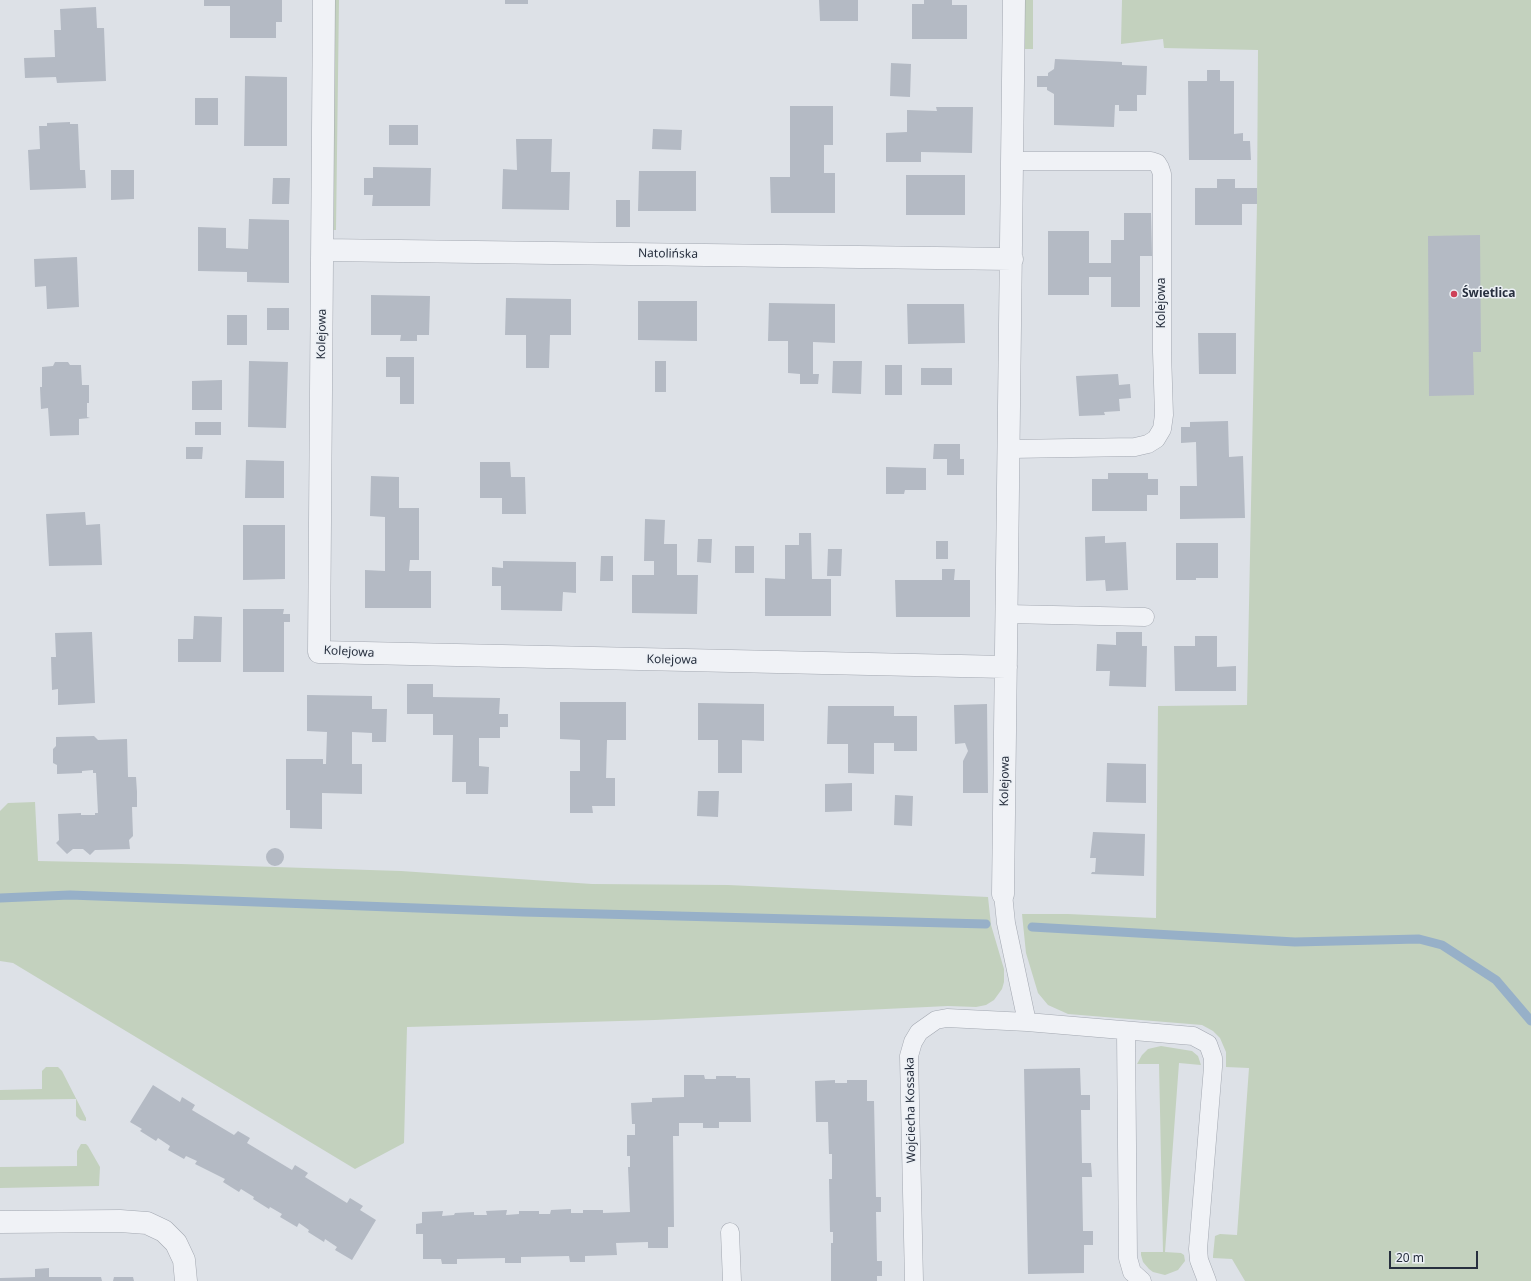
<!DOCTYPE html>
<html>
<head>
<meta charset="utf-8">
<style>
	body { margin:0 }
	#map { position:relative; width:1531px; height:1281px; overflow:hidden; background:#dde1e7; font-family:"Noto Sans",sans-serif }
	canvas { display:block }
	.scale { position:absolute; left:1389px; top:1251px; width:89px; height:18px; box-sizing:border-box; border:2px solid #272f3e; border-top:0; padding-left:5px; font-size:12px; line-height:14px; white-space:nowrap; color:#272f3e; -webkit-text-stroke:3px #ecf0f5; paint-order:stroke }
</style>
</head>
<body>
<div id="map">
<canvas width="1531" height="1281"></canvas>
<div class="scale">20 m</div>
</div>
<script>
const c = document.querySelector('canvas').getContext('2d');
c.lineJoin = 'round';
function fillPath(path, color) { c.fillStyle = color; c.fill(path, 'evenodd'); }
const toPath = rows => new Path2D(rows.map(r => 'M' + r).join(''));
function trace(path, color, width, dash) { c.strokeStyle = color; c.lineWidth = width; c.lineCap = dash ? 'butt' : 'round'; c.setLineDash(dash || []); c.stroke(path); }
function drawText(font, color, halo, rows, align = 'center') {
  c.font = font + ' "Noto Sans",sans-serif'; c.lineWidth = 3; c.setLineDash([]); c.textBaseline = 'middle'; c.strokeStyle = halo; c.fillStyle = color; for (const [text, x, y, turn = 0] of rows) {
    c.save(); c.translate(x, y); c.rotate((+turn || 0) * Math.PI / 180); c.textAlign = isNaN(turn) ? turn : align; if (halo) c.strokeText(text, 0, 0); c.fillText(text, 0, 0); c.restore();
  }
}
const green = toPath([
	[332,0,339,0,336,230,330,230],
	[1023,0,1033,0,1033,49,1022,49],
	[1122,0,1531,0,1531,1281,1245,1281,1232,1259,1213,1258,1213,1256,1215,1236,1220,1234,1237,1235,1249,1068,1226,1067,1226,1052,1220,1038,1213,1031,1202,1025,1068,1014,1048,1005,1038,993,1026,953,1022,914,1068,914,1156,918,1158,706,1247,705,1257,204,1258,50,1164,48,1163,39,1121,44],
	[35,802,38,861,181,864,401,871,592,884,728,885,988,897,991,925,1004,969,1004,982,1002,989,994,1000,986,1005,976,1007,948,1006,655,1020,407,1027,404,1143,355,1169,13,963,0,961,0,811,8,803],
	[1161,1046,1192,1051,1198,1056,1201,1065,1179,1063,1165,1252,1181,1253,1184,1255,1185,1261,1178,1270,1165,1275,1153,1272,1149,1269,1143,1262,1141,1255,1141,1252,1163,1252,1159,1064,1137,1064,1142,1055,1148,1049],
	[46,1067,58,1067,62,1071,86,1118,86,1121,80,1120,76,1116,76,1099,0,1100,0,1090,42,1089,42,1071],
	[81,1144,86,1144,88,1146,100,1167,99,1186,0,1188,0,1167,77,1166,77,1151]
]);
const stream = toPath([
	[0,898,70,895,523,912,986,924],
	[1032,927,1295,942,1419,939,1442,945,1496,980,1531,1021]
]);
const building = toPath([
	[204,0,282,0,282,22,276,22,276,38,230,38,230,6,204,6],
	[505,0,528,0,528,4,505,4],
	[819,0,858,0,858,21,820,21],
	[924,0,952,0,952,5,967,5,967,39,912,39,912,4,924,4],
	[96,7,97,28,104,28,106,81,57,83,56,77,25,78,24,58,55,57,54,30,61,30,60,9],
	[1055,59,1122,62,1122,65,1147,66,1146,95,1137,95,1137,111,1119,111,1119,105,1115,105,1114,127,1054,125,1054,94,1047,90,1047,87,1037,87,1037,76,1048,76,1048,73,1054,69],
	[891,63,911,64,910,97,890,96],
	[1207,70,1220,70,1220,81,1234,81,1234,134,1243,133,1243,141,1250,141,1251,160,1189,160,1188,81,1207,81],
	[245,76,287,77,287,146,244,146],
	[195,98,218,98,218,125,195,125],
	[790,106,833,106,833,145,824,145,824,173,835,173,835,213,771,213,770,177,790,177],
	[936,107,973,107,972,153,921,152,921,162,886,162,886,133,907,132,907,110,937,111],
	[70,122,70,124,78,124,80,170,85,170,86,188,30,190,28,150,40,149,39,126,47,126,47,123],
	[389,125,418,125,418,145,389,145],
	[653,129,682,130,681,150,652,149],
	[516,139,552,139,551,172,570,172,569,210,502,209,503,169,517,170],
	[373,167,431,168,430,206,372,206,373,195,364,195,364,178,373,178],
	[111,170,134,170,134,199,111,200],
	[639,171,696,171,696,211,638,211],
	[906,175,965,175,965,215,906,215],
	[273,178,290,178,289,204,272,204],
	[1217,179,1235,179,1235,188,1257,188,1257,204,1242,204,1242,225,1195,225,1195,188,1217,188],
	[616,200,630,200,630,227,616,227],
	[1124,213,1151,213,1152,256,1140,256,1140,307,1111,307,1111,277,1089,277,1089,295,1048,295,1048,231,1089,231,1089,263,1111,263,1111,240,1124,240],
	[249,219,289,220,289,283,247,282,247,272,198,271,198,227,226,228,226,248,248,249],
	[1480,235,1481,352,1473,352,1474,395,1429,396,1428,236],
	[77,257,79,307,47,309,46,286,35,287,34,259],
	[371,295,430,296,429,335,417,335,417,341,400,341,401,335,371,335],
	[506,298,571,299,571,335,550,335,549,368,526,368,526,335,505,335],
	[638,301,697,301,697,341,638,340],
	[769,303,835,304,835,343,813,342,813,374,819,374,818,384,800,384,800,374,788,373,788,341,768,341],
	[907,304,964,304,965,343,908,344],
	[267,308,289,308,289,330,267,330],
	[227,315,247,315,247,345,227,345],
	[1198,333,1236,333,1236,374,1199,374],
	[386,357,414,357,414,404,400,404,400,377,386,377],
	[249,361,288,362,286,428,248,427],
	[655,361,666,361,666,392,655,392],
	[833,361,862,361,861,394,832,393],
	[55,362,68,362,70,365,81,365,82,385,89,385,89,403,87,403,87,417,90,418,79,419,79,435,50,436,48,408,41,409,40,387,42,387,42,367,53,366],
	[885,365,902,365,902,395,885,395],
	[921,368,952,368,952,385,921,385],
	[1118,374,1119,385,1130,384,1131,398,1119,399,1120,411,1104,412,1105,415,1079,416,1076,376],
	[222,380,222,410,192,410,192,381],
	[1228,421,1229,457,1243,456,1245,518,1180,519,1180,486,1197,486,1196,442,1181,443,1181,427,1190,427,1190,422],
	[195,422,221,422,221,435,195,435],
	[934,444,960,444,960,459,964,459,964,475,947,475,947,459,933,459],
	[186,447,203,447,202,459,186,459],
	[246,460,284,461,284,498,245,498],
	[480,462,510,462,511,477,525,477,526,514,502,514,502,498,480,498],
	[886,467,926,468,926,490,905,490,904,494,886,494],
	[1108,473,1148,473,1148,479,1158,479,1158,495,1147,495,1147,511,1092,511,1092,479,1108,479],
	[371,476,399,477,399,508,419,508,419,560,410,560,409,571,431,571,431,608,365,608,365,570,385,571,385,517,370,516],
	[85,512,86,525,100,524,102,565,49,566,46,514],
	[645,519,665,520,664,544,677,544,677,575,698,575,697,614,632,613,632,575,654,575,654,561,644,561],
	[243,525,285,525,285,579,243,580],
	[799,533,811,533,812,579,831,579,831,616,765,616,765,578,785,579,785,545,799,545],
	[1105,536,1105,543,1126,542,1128,590,1106,591,1105,580,1086,581,1085,537],
	[698,539,712,539,711,563,697,562],
	[936,541,948,541,948,559,936,559],
	[1176,543,1218,543,1218,578,1196,578,1196,580,1176,580],
	[735,546,754,546,754,573,735,573],
	[828,549,842,549,841,576,827,576],
	[601,556,613,556,613,581,600,581],
	[503,561,576,562,576,593,563,592,562,611,501,610,501,586,492,586,492,567,503,568],
	[942,569,955,569,954,580,970,580,970,617,896,617,895,580,942,580],
	[243,609,284,609,283,614,290,614,290,622,284,622,284,672,243,672],
	[194,616,222,617,221,662,178,662,178,639,193,639],
	[92,632,95,703,58,705,58,689,52,690,51,657,56,657,55,633],
	[1116,632,1142,632,1142,646,1147,646,1146,687,1109,686,1110,671,1096,671,1097,644,1116,645],
	[1195,636,1217,636,1217,667,1236,666,1236,691,1175,691,1174,646,1195,646],
	[407,684,433,684,433,697,500,698,499,714,508,714,508,727,500,727,500,738,479,738,479,766,489,767,488,794,466,794,466,782,452,782,453,735,433,735,433,714,407,714],
	[307,695,372,696,372,709,387,709,386,742,372,742,372,733,352,732,352,764,362,764,362,794,322,793,322,829,290,828,290,810,286,810,286,759,323,759,323,764,326,764,327,732,307,731],
	[560,702,626,702,626,740,607,740,606,778,615,778,615,806,592,806,593,813,570,813,570,771,580,771,580,740,560,739],
	[698,703,764,704,764,741,742,740,742,773,718,773,718,740,698,740],
	[987,704,988,793,963,793,963,761,968,751,965,743,955,744,954,705],
	[828,706,894,706,894,716,917,716,917,751,894,751,894,743,874,743,874,774,848,773,848,744,827,744],
	[94,736,98,740,127,739,128,777,136,777,137,792,137,807,132,807,133,836,129,840,130,849,95,850,90,855,83,849,73,849,67,854,56,843,59,840,58,814,81,813,81,815,95,815,95,813,98,813,96,773,93,773,93,770,82,771,82,773,57,774,57,765,53,763,53,749,56,746,56,737],
	[1107,763,1146,764,1146,803,1106,802],
	[852,783,852,811,825,812,825,784],
	[698,791,719,791,718,817,697,816],
	[895,795,913,796,912,826,894,825],
	[1093,832,1145,834,1144,876,1091,874,1092,872,1095,872,1096,858,1090,858],
	'266 857a9 9 0 1 1 18 0a9 9 0 1 1-18 0Z',
	[1080,1068,1081,1095,1090,1095,1090,1110,1081,1110,1082,1163,1091,1163,1092,1177,1082,1177,1083,1231,1093,1231,1093,1245,1084,1245,1084,1273,1028,1274,1024,1069],
	[684,1075,704,1075,705,1079,716,1079,716,1076,736,1076,736,1078,750,1078,751,1122,719,1122,719,1128,703,1128,703,1123,679,1123,679,1136,673,1136,674,1227,668,1227,668,1248,648,1248,648,1242,616,1243,617,1255,585,1256,585,1262,570,1262,569,1256,521,1257,521,1263,505,1263,505,1258,457,1259,457,1264,442,1264,441,1259,423,1259,423,1234,416,1234,416,1224,422,1223,422,1212,443,1211,442,1216,454,1215,455,1213,474,1212,474,1215,487,1215,486,1211,507,1210,506,1215,519,1214,519,1211,539,1211,539,1214,550,1214,551,1210,571,1209,571,1213,583,1213,583,1210,603,1210,603,1213,630,1212,628,1167,630,1167,630,1156,627,1156,627,1135,635,1135,635,1124,632,1124,631,1103,652,1102,652,1098,684,1097],
	[835,1080,835,1083,847,1083,847,1080,867,1080,867,1101,874,1101,876,1197,881,1197,881,1212,876,1212,877,1261,882,1261,882,1276,877,1276,877,1281,831,1281,831,1243,833,1243,833,1232,830,1232,829,1179,832,1179,832,1154,829,1154,828,1122,816,1122,815,1081],
	[153,1085,180,1102,182,1097,195,1105,192,1110,234,1135,238,1131,250,1138,247,1143,292,1170,295,1165,308,1173,305,1177,347,1203,350,1198,363,1206,360,1210,376,1220,352,1260,335,1250,337,1247,325,1239,324,1242,308,1232,309,1230,299,1223,297,1227,280,1217,282,1214,270,1207,269,1209,253,1199,254,1197,241,1189,239,1192,223,1182,225,1179,195,1164,197,1161,186,1156,184,1159,168,1150,170,1146,158,1138,156,1141,140,1131,142,1129,130,1122],
	[49,1268,49,1277,101,1277,102,1281,0,1281,0,1278,35,1277,35,1269],
	[114,1277,133,1277,134,1281,113,1281]
]);
const service = toPath([
	[1010,449,1135,447,1148,444,1156,439,1162,429,1164,415,1162,352,1162,174,1160,168,1157,163,1151,161,1012,161],
	[1007,614,1145,617],
	[1003,894,1006,923,1027,1022],
	[1126,1032,1128,1258,1132,1272,1142,1281],
	[730,1232,732,1281],
	[914,1281,909,1056,913,1042,919,1032,936,1020,947,1018,1027,1022,1193,1036,1208,1044,1213,1058,1213,1067,1198,1249,1199,1260,1207,1281]
]);
const minor = toPath([
	[324,0,319,652,1006,667],
	[323,250,1012,259],
	[1003,894,1014,0],
	[0,1222,120,1221,147,1223,164,1231,176,1243,184,1260,186,1281]
]);
const markers = [
	[1454,294,4,"#ce4058"]
];
const streetNames = [
	["Natolińska",668,254,1],
	["Kolejowa",1162,303,-90],
	["Kolejowa",322,334,-89],
	["Kolejowa",349,652,3],
	["Kolejowa",672,660,1],
	["Kolejowa",1005,781,-89],
	["Wojciecha Kossaka",911,1110,-91]
];
const poiNames = [
	["Świetlica",1462,294]
];
fillPath(green, '#c3d1be');
trace(stream, '#97b0c8', 9);
fillPath(building, '#b4bac4');
trace(service, '#a3a8b1', 19);
trace(minor, '#a3a8b1', 23);
trace(service, '#f0f2f6', 18);
trace(minor, '#f0f2f6', 22);
for (const [x, y, r, color] of markers) { const dot = new Path2D(); dot.arc(x, y, r, 0, 2 * Math.PI); c.fillStyle = color; c.fill(dot); trace(dot, '#ecf0f5', 1.5); }
drawText('12px', '#272f3e', '#ecf0f5', streetNames);
drawText('bold 12px', '#272f3e', '#ecf0f5', poiNames, 'left');
</script>
</body>
</html>
